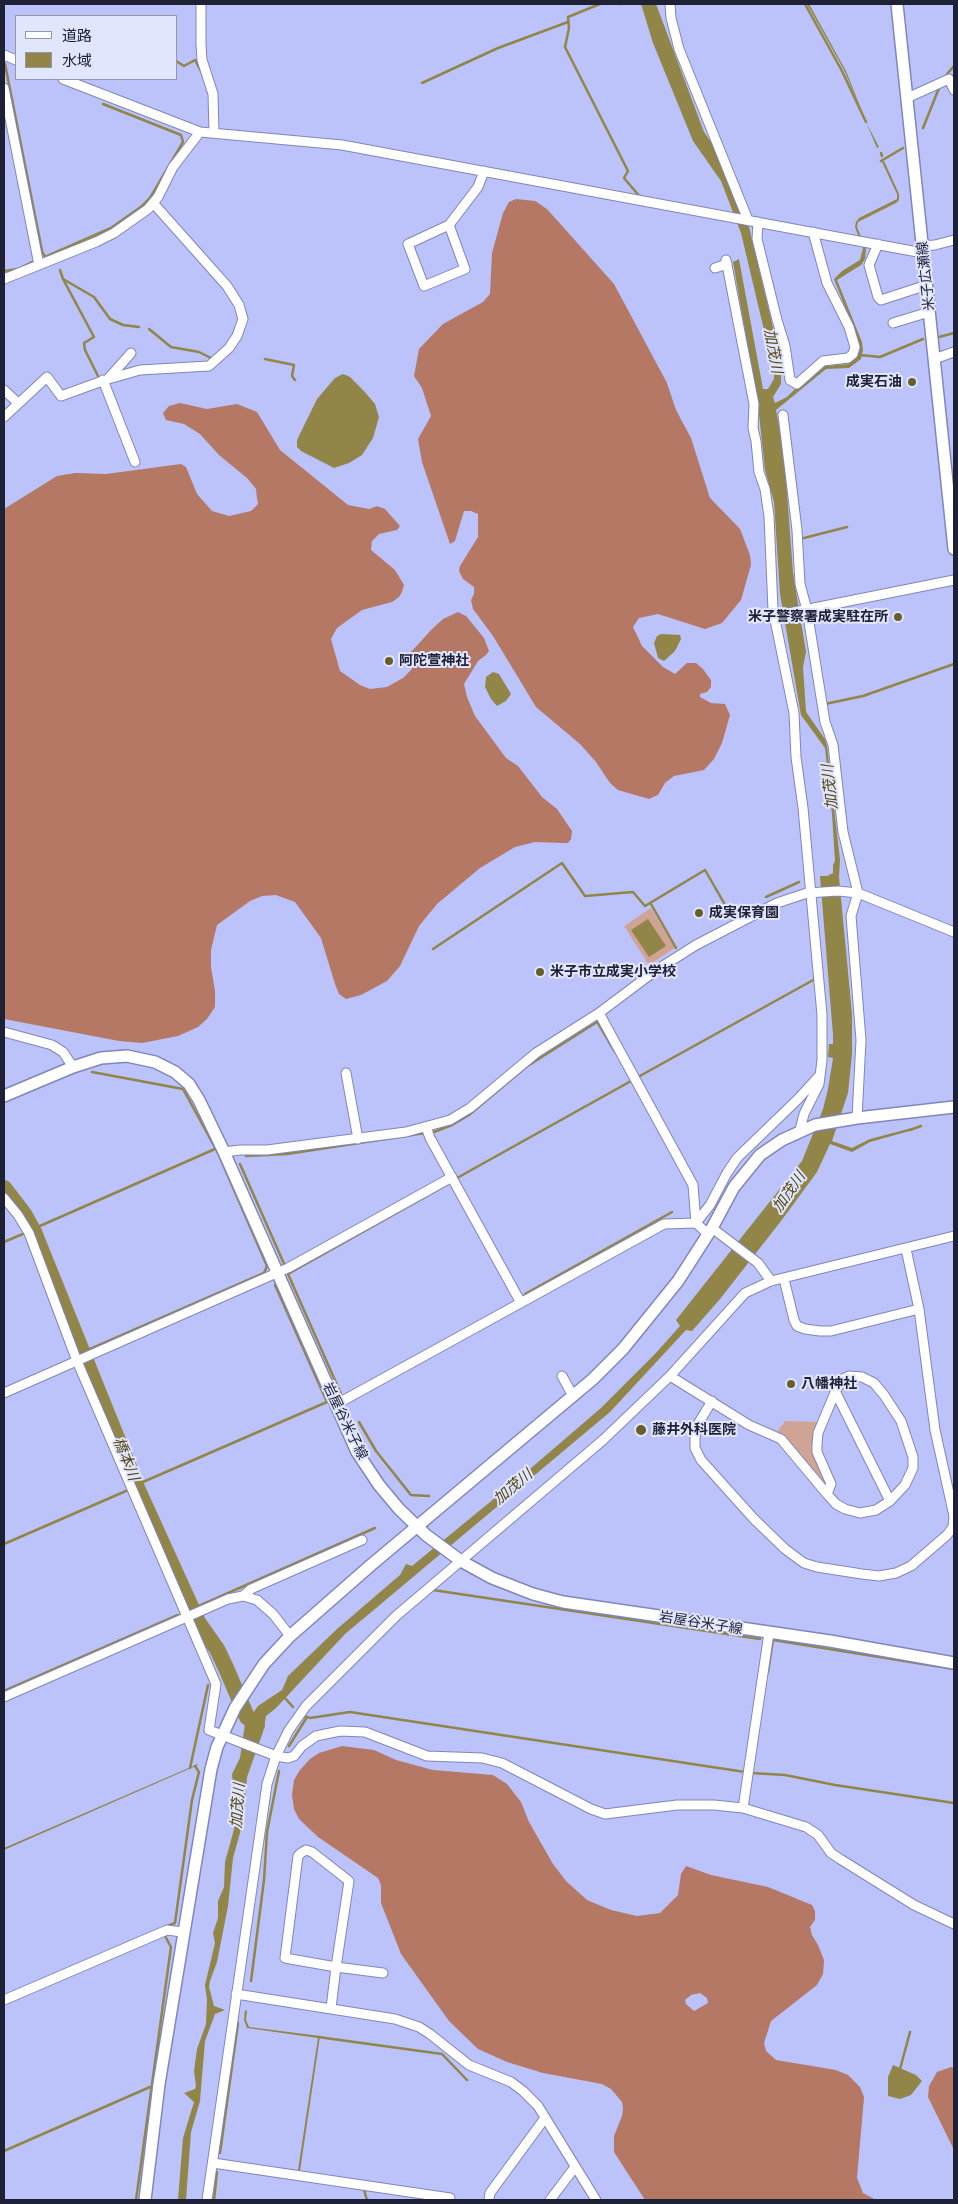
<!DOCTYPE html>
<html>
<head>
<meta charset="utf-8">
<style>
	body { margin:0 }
	#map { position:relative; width:958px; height:2204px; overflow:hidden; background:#bbc3fa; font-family:"Public Sans","Noto Sans JP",sans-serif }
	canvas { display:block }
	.frame { position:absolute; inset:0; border:5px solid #1e2035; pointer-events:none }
	.legend { position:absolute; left:15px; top:15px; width:162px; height:65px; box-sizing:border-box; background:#e2e6fd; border:1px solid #9497ad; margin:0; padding:6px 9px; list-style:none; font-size:15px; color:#1e2035 }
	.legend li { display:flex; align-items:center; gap:10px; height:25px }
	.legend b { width:25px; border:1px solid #9497ad }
</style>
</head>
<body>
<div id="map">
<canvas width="958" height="2204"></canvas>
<div class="frame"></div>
<ul class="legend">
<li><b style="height:6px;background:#fff"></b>道路</li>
<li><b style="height:14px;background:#918548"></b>水域</li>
</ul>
</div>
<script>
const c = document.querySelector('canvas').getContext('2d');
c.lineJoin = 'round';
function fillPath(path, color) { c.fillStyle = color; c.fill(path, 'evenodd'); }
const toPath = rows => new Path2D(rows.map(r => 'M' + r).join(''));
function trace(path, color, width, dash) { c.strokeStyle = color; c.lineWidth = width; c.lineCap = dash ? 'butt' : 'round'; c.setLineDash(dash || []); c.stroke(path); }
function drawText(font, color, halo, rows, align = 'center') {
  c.font = font + ' "Public Sans","Noto Sans JP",sans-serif'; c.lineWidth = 4; c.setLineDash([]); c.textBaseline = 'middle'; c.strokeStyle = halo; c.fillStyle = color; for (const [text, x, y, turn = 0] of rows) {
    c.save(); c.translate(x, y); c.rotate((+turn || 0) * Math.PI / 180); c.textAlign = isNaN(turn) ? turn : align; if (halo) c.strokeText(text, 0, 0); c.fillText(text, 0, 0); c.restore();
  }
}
const green = toPath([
	[651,908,675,948,649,965,624,926],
	[785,1421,818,1422,812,1442,813,1450,826,1482,824,1484,785,1437,777,1432]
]);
const forest = toPath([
	[516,199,535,201,547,209,614,284,667,383,676,410,691,438,710,498,740,529,750,555,751,565,741,600,722,623,705,629,658,614,639,618,633,627,642,646,663,667,675,674,687,663,696,663,703,669,711,680,711,687,707,692,700,694,700,697,711,703,725,704,730,715,722,743,714,759,704,770,674,776,665,783,658,795,649,799,618,790,610,783,596,762,580,744,536,707,493,636,473,609,471,600,474,594,474,587,463,579,459,571,460,566,478,537,478,514,471,511,464,511,455,541,450,544,422,462,418,439,431,416,422,388,414,376,419,349,443,324,483,302,490,294,492,253,503,213,509,202],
	[180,403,207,409,237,404,257,412,280,450,348,505,369,509,377,506,385,509,392,517,400,526,397,530,379,534,372,541,371,550,395,570,404,585,402,592,399,597,392,602,362,610,337,628,331,639,340,671,360,685,370,689,387,687,403,678,412,669,411,652,432,629,443,619,458,612,466,616,484,638,489,651,486,655,478,661,464,684,467,697,475,716,506,758,518,766,542,797,557,809,572,831,571,839,568,843,563,843,535,842,515,847,480,868,437,904,419,926,400,966,387,981,361,995,346,999,339,994,335,984,321,938,295,902,276,895,262,896,250,901,217,925,211,950,211,967,215,991,215,1007,207,1019,198,1027,178,1036,142,1043,119,1041,4,1019,4,509,57,476,75,473,106,474,181,464,186,467,197,494,212,511,229,516,251,511,258,504,257,498,256,489,247,478,219,455,200,434,184,424,166,420,163,413,169,406],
	[342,1746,374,1750,396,1760,433,1770,493,1775,507,1784,521,1802,529,1822,553,1864,566,1881,587,1900,611,1910,637,1916,660,1913,678,1895,681,1874,686,1866,711,1875,768,1887,812,1905,815,1911,815,1920,810,1927,812,1935,818,1945,824,1960,823,1974,817,1985,771,2021,764,2043,766,2051,776,2060,836,2070,848,2075,860,2087,864,2097,857,2178,863,2193,876,2200,645,2200,614,2152,614,2136,622,2116,623,2108,622,2102,611,2089,602,2084,543,2073,507,2062,478,2049,449,2021,401,1954,381,1903,381,1885,378,1878,318,1837,299,1819,294,1809,292,1795,294,1780,300,1770,310,1759,319,1753],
	[700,1993,707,1998,708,2003,694,2011,686,2004,685,2000,691,1995],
	[951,2067,954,2068,954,2150,928,2097,929,2086,937,2072]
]);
const water = toPath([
	[641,4,656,4,704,132,720,155,749,227,781,361,781,384,773,397,775,403,787,397,802,382,824,366,848,364,857,357,860,350,859,343,834,279,842,271,860,260,863,248,855,227,856,222,859,218,897,199,897,194,882,162,884,161,899,194,899,200,896,203,858,222,857,227,866,249,865,259,861,265,837,280,862,342,863,350,861,359,849,368,826,369,776,410,784,453,793,573,806,652,803,667,806,712,825,739,827,746,840,860,839,877,852,1014,852,1054,848,1093,832,1141,852,1148,870,1139,912,1128,913,1130,870,1142,852,1152,830,1144,817,1172,781,1221,720,1299,692,1331,686,1330,610,1412,345,1634,276,1708,266,1716,263,1732,247,1777,243,1822,233,1858,228,1906,217,1962,210,1981,209,1987,214,2006,225,2010,215,2014,205,2041,200,2101,191,2132,186,2200,178,2200,183,2138,194,2102,184,2093,195,2089,196,2086,194,2071,197,2049,206,2024,207,2000,205,1985,215,1943,213,1933,218,1918,218,1901,224,1887,225,1862,236,1822,232,1774,240,1758,245,1724,258,1706,282,1690,288,1676,337,1629,400,1575,406,1564,412,1566,523,1475,601,1408,655,1354,680,1326,676,1320,802,1161,823,1109,828,1089,833,1058,828,1057,829,1044,833,1044,833,1035,820,876,827,876,833,873,833,865,835,861,832,814,825,748,801,715,780,594,774,502,765,470,758,405,733,262,739,259,763,389,768,389,774,379,774,372,741,233,721,181,693,141,653,43],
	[807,4,809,4,846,71,867,124,879,147,877,148,844,70],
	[343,374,350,377,363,390,375,404,379,417,373,438,362,455,349,463,334,468,301,451,297,447,297,440,317,399,335,378],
	[661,634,680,635,681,639,675,651,664,661,658,658,654,643,657,636],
	[493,672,499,674,511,694,506,701,497,706,491,699,485,687,486,677],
	[648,919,666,946,649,957,631,930],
	[198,1764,198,1765,4,1850,4,1848],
	[245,2010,247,2011,246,2020,249,2027,320,2036,300,2171,298,2170,318,2038,247,2028,244,2020],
	[893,2065,916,2075,922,2081,911,2095,900,2099,888,2096,888,2077]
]);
const stream = toPath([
	[600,4,568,17,569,28,565,47,628,171,624,178,641,198],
	[619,4,622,4],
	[805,4,842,71,866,122],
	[176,61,184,66,195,60,202,73],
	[5,64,42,251,45,257,111,228,142,206,150,198,183,142,181,135,103,104],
	[947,74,954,66],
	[422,83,498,48,568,22],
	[923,128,939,88],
	[881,153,882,156],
	[881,161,903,148],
	[60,270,63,279,94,297,110,319,123,325,139,327],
	[4,271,18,269,32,262],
	[63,279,94,337,84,343,85,350,99,378],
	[149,329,171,347,199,352,213,359],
	[939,337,954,333],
	[860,355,880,357,923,339],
	[265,359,294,365,292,376,295,380],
	[804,538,847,527],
	[825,704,863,696,954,664],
	[766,897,799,882],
	[651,904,676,948],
	[433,949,562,863,585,896,633,892,645,906,705,870,724,903],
	[598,1023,615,1052],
	[638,1077,815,979],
	[910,1130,921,1126],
	[434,1132,452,1125,469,1115,526,1067,597,1022],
	[246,1156,287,1154,425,1133],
	[240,1164,285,1266],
	[457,1178,631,1081],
	[33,1229,215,1149],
	[4,1242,25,1233],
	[525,1294,672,1212],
	[81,1353,264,1273,267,1266,218,1153,183,1089,92,1072],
	[341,1394,288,1274,450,1183],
	[359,1422,376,1451,411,1495,429,1496],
	[136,1485,327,1402,275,1285],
	[4,1544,126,1491],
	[433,1590,760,1639],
	[192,1609,375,1528],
	[768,1672,773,1640,954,1669],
	[4,1691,178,1615],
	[284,1697,293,1707],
	[304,1716,310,1718,350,1712,745,1772],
	[289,1746,307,1717],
	[190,1768,208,1685],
	[751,1773,785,1775,835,1785,954,1803],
	[165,1927,175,1923,192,1800,199,1772,195,1766],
	[251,1981,264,1880,267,1832,279,1771],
	[318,2037,442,2054,467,2080],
	[900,2069,910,2032],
	[4,2151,150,2087],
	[220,2153,238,2023],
	[136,2200,171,1947,164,1934],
	[214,2200,217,2172],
	[367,2200,364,2190,367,2190]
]);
const river = toPath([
	[4,1188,24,1214,34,1232,138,1490,198,1622,217,1649,226,1668,247,1717,257,1725]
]);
const street = toPath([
	[201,4,201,45,202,60,213,94,214,133],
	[670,4,671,18,679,49,748,220],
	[4,55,16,60],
	[63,79,200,132,342,145,923,253],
	[4,88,39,265],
	[907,98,949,79,954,90],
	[758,222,757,239,777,320,785,346,790,380,797,384,823,361,848,358,853,354,855,347,849,327,827,283,813,232],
	[449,225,465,269,424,286,408,244,449,225,478,187,484,171],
	[878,244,869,265,878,297,881,300,927,285],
	[922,246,935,245,954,240],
	[726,260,754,404,753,428,756,441,759,472,765,489,769,516,773,610,794,713,796,757,803,808,822,1015,822,1060,819,1084,804,1114,800,1130],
	[715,268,727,264],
	[4,279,96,242,114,233,148,209,158,197,173,167,200,132],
	[893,323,929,312],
	[934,359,954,352],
	[108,379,131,353],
	[103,380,135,462],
	[4,390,18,403],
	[783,415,797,530,800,584,807,610,825,722,833,745,843,832,858,893,851,916,861,1040,857,1118],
	[4,417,47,377,61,396,105,380,140,370,209,366,229,348,237,336,243,319,239,305,227,286,154,204],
	[774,616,954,580],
	[599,1013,693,1185,696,1223],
	[4,1032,52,1045,63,1052,73,1067],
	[346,1073,358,1139],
	[426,1127,430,1138,521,1303],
	[224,1152,240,1150,267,1150,406,1132,450,1120,470,1108,536,1053,599,1013,655,971,696,945,777,903,807,893,838,891,858,893,954,932],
	[4,1198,18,1215,29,1233,77,1361,216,1684,209,1730,276,1756,288,1758,294,1756,302,1746,316,1736,340,1731,365,1732,427,1756,482,1758,502,1763,591,1809,605,1814,677,1805,714,1805,743,1808,806,1827,818,1835,831,1853,840,1859,914,1905,954,1924],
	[696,1223,710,1205,727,1173,737,1158,798,1099,820,1075],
	[712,1228,758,1263,771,1281],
	[784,1279,794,1320,797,1326,805,1329,820,1331,831,1331,919,1309],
	[562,1376,573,1396],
	[670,1376,749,1425,781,1439,827,1494,836,1504,845,1509,860,1513,876,1510,890,1501,905,1485,913,1468,913,1457,901,1421,884,1395,874,1383,862,1377,849,1376,843,1379,836,1390,818,1433,817,1445,817,1452,831,1484,827,1494],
	[835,1391,890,1501],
	[4,1393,288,1268,452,1177],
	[712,1401,698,1424,695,1436,695,1448,701,1460,754,1519,785,1549,804,1563,817,1567,862,1574,879,1576,896,1573,911,1566,947,1535,953,1527,954,1516,935,1430,919,1309,906,1249],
	[335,1405,664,1224,696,1223,708,1234],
	[243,1596,257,1600,273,1614,290,1636],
	[4,1697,228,1599,243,1596,251,1589,362,1540],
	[743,1808,769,1633],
	[236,1994,395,2019,419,2027,430,2034,469,2065,511,2082,523,2091,538,2106,596,2200],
	[4,2000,167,1930,182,1932],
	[331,2008,336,1967,349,1881,312,1852,306,1850,301,1853,298,1856,285,1958,336,1967,383,1973],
	[213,2163,450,2198],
	[207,2200,267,1784,276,1756,289,1730,306,1706,396,1616,603,1440,670,1376,745,1293,771,1281,954,1236],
	[489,2200,490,2193,545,2118],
	[550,2200,575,2167]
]);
const secondary = toPath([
	[897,4,954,549],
	[4,1096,73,1067,101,1058,127,1056,155,1062,175,1072,189,1084,199,1100,224,1152,357,1452,379,1485,399,1509,426,1535,461,1561,492,1578,533,1594,563,1602,830,1641,954,1663],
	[145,2200,159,2084,211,1769,217,1747,235,1708,264,1664,290,1636,371,1565,593,1379,623,1349,678,1281,712,1228,734,1187,760,1155,782,1140,815,1125,857,1118,954,1107]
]);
const markers = [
	[912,382,5,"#675e2a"],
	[898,617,5,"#675e2a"],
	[389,661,5,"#675e2a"],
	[699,913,5,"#675e2a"],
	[540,972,5,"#675e2a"],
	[791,1384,5,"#675e2a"],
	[641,1430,6,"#675e2a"]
];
const streetNames = [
	["米子広瀬線",926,276,-96],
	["岩屋谷米子線",345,1421,64],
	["岩屋谷米子線",701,1623,9]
];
const poiNames = [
	["成実石油",902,382,"right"],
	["米子警察署成実駐在所",888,617,"right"],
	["阿陀萱神社",399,661],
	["成実保育園",709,913],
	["米子市立成実小学校",550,972],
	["八幡神社",801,1384],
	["藤井外科医院",652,1430]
];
const waterNames = [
	["加茂川",773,351,80],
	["加茂川",830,787,-96],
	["加茂川",789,1192,-55],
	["橋本川",126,1459,68],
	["加茂川",513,1487,-40],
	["加茂川",238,1806,-86]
];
fillPath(green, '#d0a495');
fillPath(forest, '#b57864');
fillPath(water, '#918548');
trace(stream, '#918548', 2.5);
trace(river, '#918548', 16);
trace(street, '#8086ba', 11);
trace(secondary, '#8086ba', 14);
trace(street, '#fff', 9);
trace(secondary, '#fff', 11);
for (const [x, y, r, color] of markers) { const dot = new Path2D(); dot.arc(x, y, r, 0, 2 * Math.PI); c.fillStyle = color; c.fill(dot); trace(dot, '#e2e6fd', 2); }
drawText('14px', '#1e2035', '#e2e6fd', streetNames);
drawText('bold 14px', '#1e2035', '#e2e6fd', poiNames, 'left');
drawText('italic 15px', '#524918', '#e2e6fd', waterNames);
</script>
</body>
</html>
